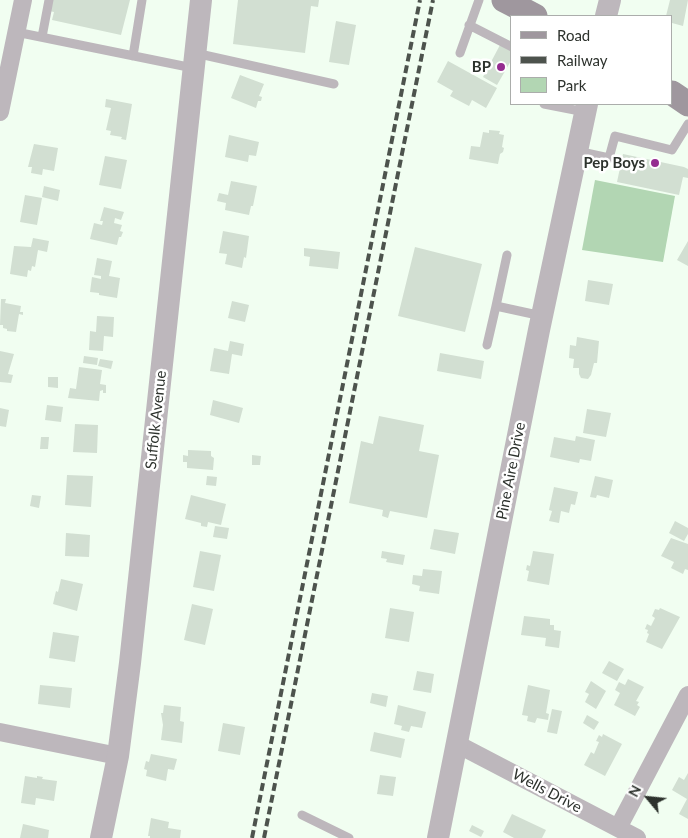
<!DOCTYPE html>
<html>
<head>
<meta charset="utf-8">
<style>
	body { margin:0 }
	#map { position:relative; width:688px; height:838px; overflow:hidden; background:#f1fef1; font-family:Lato,sans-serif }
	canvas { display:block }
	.legend { position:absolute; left:510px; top:15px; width:162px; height:90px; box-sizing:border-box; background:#fff; border:1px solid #abadab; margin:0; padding:6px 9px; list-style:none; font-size:15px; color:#2d322d }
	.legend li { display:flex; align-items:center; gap:10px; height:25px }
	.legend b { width:25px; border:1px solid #abadab }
	.north { position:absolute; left:623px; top:773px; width:50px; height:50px; -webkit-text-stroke:4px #fff; paint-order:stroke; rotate:298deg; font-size:14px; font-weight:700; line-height:20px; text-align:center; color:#2d322d }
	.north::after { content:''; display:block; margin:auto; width:18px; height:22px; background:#2d322d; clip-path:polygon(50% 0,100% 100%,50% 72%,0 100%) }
</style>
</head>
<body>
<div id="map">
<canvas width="688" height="838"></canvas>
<ul class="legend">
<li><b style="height:6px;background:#9f979e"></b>Road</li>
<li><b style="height:6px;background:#4d534d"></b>Railway</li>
<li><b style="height:14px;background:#b2d6b3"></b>Park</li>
</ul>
<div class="north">N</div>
</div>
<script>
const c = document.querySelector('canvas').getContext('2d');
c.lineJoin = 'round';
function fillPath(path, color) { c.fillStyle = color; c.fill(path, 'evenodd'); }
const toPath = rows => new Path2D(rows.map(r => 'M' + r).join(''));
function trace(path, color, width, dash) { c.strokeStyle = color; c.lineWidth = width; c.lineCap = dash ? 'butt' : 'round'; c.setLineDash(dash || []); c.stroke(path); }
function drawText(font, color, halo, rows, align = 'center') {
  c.font = font + ' Lato,sans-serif'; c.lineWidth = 5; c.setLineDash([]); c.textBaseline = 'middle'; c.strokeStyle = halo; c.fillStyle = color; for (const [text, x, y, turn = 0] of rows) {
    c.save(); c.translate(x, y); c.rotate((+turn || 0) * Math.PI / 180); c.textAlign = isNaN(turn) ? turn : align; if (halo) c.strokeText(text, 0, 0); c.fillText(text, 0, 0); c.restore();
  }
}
const green = toPath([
	[595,180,675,196,663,262,582,250]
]);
const building = toPath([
	[52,0,130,0,121,35,52,20,54,12,49,11],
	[238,0,319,0,318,7,311,6,305,53,233,44],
	[670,0,688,0,683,26,672,23,672,16,666,16],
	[336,21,356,25,349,65,329,62],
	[500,45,512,51,512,59,497,85,483,77],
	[448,61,497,88,486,108,472,100,469,106,450,96,453,91,437,82],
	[240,75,264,84,259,96,262,97,261,101,258,101,256,108,231,98],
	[106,99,132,104,126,140,121,139,122,137,110,135,111,131,106,130,111,108,105,107],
	[489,130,500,131,499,134,504,135,502,147,504,148,503,152,500,154,498,164,469,159,471,146,480,147,483,132,489,133],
	[229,135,259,142,256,156,249,155,248,162,225,157],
	[34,144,58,148,54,171,43,169,42,175,31,173,32,167,28,167],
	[623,154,684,167,688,169,688,178,683,177,679,195,617,182],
	[105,156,127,160,121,189,99,185],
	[231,181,257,186,253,206,251,206,249,215,225,210,226,203,217,201,219,193,228,195],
	[44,186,60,190,58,201,42,197],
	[25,195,42,198,37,225,20,222],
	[104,207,124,212,121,220,115,218,114,223,122,225,120,231,123,232,121,237,119,237,117,245,90,239,94,223,102,225,103,221,100,221],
	[223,231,249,236,246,258,244,257,242,268,225,264,227,254,219,253],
	[33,238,49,241,47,252,38,250,35,267,32,266,31,271,28,270,27,277,10,274,14,246,31,247],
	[688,241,688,266,677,260],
	[415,247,482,264,465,332,398,316],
	[304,248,340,252,338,269,309,266,310,257,304,256],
	[97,258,112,261,109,276,120,278,117,298,99,295,99,293,90,292,92,277,101,279,101,276,94,275],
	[588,280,613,284,609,305,585,301],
	[1,299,6,299,5,303,21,306,20,312,23,312,23,315,19,314,16,332,7,331,7,329,3,328,3,325,0,325],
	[232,301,249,305,245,322,228,318],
	[97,316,114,317,113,337,104,336,103,351,89,350,90,331,96,332],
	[577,337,599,341,597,363,594,363,591,375,588,379,581,378,579,374,579,368,573,368,574,359,569,358,570,345,576,346],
	[230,341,244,344,242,356,232,354,229,374,210,371,214,348,228,351],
	[0,351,14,354,8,374,13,375,11,383,0,382],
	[440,353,484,361,481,379,437,371],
	[84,356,98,358,97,365,83,363],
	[100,359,113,361,111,369,98,366],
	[79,367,102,370,100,384,106,385,106,393,103,393,103,390,100,391,99,401,68,398,70,388,76,389],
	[48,377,58,377,58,388,48,387],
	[213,400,243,408,239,423,210,415],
	[47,405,63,407,61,422,45,420],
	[0,408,9,410,6,427,0,426],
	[587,409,611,413,606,437,583,433],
	[379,416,424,425,419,451,439,455,427,518,390,511,388,518,382,516,383,510,349,503,361,441,373,444],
	[75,424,98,425,97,453,73,452],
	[576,436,595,440,591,461,580,459,579,463,550,457,554,437,575,441],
	[41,437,49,437,48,449,40,449],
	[188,450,211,451,211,456,214,458,213,470,187,468,187,462,183,462,183,455,188,456],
	[252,455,261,456,260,465,252,465],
	[67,475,93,476,91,507,65,505],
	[207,476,217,477,216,486,206,485],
	[595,476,613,480,609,498,597,495,596,498,590,497],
	[554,487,578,492,575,505,571,504,569,513,561,511,559,523,549,521,552,511,549,510],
	[32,495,41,496,39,508,30,506],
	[191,495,226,504,221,525,208,522,207,527,201,526,201,523,185,519],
	[675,521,688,528,688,534,684,541,669,533],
	[215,526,229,528,227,539,213,537],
	[434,529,459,533,455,554,430,549],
	[66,533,90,535,89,557,65,556],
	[671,538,688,544,688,570,685,569,683,574,671,568,674,562,661,556],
	[200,551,221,555,214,591,193,587],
	[382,551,405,555,403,565,386,562,387,559,381,558],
	[533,551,554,554,549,585,527,581,529,571,526,570,527,565,530,566],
	[423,569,442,571,439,594,419,591,420,586,412,584,413,575,422,576],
	[61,579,83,584,77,611,53,604,56,591,58,592],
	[192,604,213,609,205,645,184,640],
	[390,608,414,612,409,642,385,638],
	[660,608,680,617,662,649,646,642,649,634,647,633,648,630,645,629,647,624,651,626,655,618,652,616,655,609,659,610],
	[524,616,550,619,550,625,554,625,554,630,561,631,559,648,545,646,546,638,521,635],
	[53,632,79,636,75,662,49,658],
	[609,661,624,669,617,681,602,673],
	[417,671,434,674,431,693,413,690],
	[628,679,644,687,636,701,639,702,637,705,640,707,635,716,614,705,620,693,615,690,619,682,625,685],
	[591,681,606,691,596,709,585,702,589,694,585,692],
	[40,685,72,688,70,708,38,704],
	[528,685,550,690,546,713,549,714,548,720,537,718,535,723,527,721,528,716,522,715],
	[372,693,388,696,386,707,370,703],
	[164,705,181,707,180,721,184,722,182,743,161,740,163,725,161,713,163,713],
	[398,705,426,712,422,728,411,726,409,732,401,730,402,726,394,724],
	[552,709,562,711,557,734,547,732],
	[587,715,599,722,594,730,583,723],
	[223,723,245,727,240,755,218,751],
	[374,732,405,739,401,758,370,751],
	[603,734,622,744,605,776,584,765,591,752,594,754,599,742,596,741,599,735,602,737],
	[151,754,177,759,174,770,168,769,166,781,146,776,147,770,144,769,146,761,149,762],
	[688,773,688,819,679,814,687,799,672,790,679,777,684,780],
	[380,775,396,777,393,796,377,794],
	[25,776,37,778,37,776,43,777,42,779,57,781,54,801,36,798,35,805,21,803],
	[512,814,546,830,542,838,514,838,503,832],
	[151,818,169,822,168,828,181,830,180,838,150,838,150,836,148,836],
	[23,824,49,830,48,838,20,838],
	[472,825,484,831,481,837,469,831]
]);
const service = toPath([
	[469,25,512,47],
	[16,32,193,68],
	[42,37,49,0],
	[195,53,334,84],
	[460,53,479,0],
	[133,56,142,0],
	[544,104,585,112],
	[577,151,609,158,615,136,672,150,688,124],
	[507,255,496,306,542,316],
	[487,345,496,306],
	[302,815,349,838]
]);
const minor = toPath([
	[0,112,23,0],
	[0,732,118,756],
	[457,744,637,838],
	[618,828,688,695]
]);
const tertiary = toPath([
	[606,16,610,0],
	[101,838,118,756,130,663,201,0],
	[438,838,539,330,587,104]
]);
const secondary = toPath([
	[504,0,535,16],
	[672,93,688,104]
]);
const rail = toPath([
	[252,838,420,0],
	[264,838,433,0]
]);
const markers = [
	[501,67,5,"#952c90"],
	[655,163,5,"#952c90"]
];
const poiNames = [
	["BP",491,67],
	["Pep Boys",645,163]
];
const streetNames = [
	["Suffolk Avenue",156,420,-84],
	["Pine Aire Drive",511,471,-79],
	["Wells Drive",547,791,28]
];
fillPath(green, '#b2d6b3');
fillPath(building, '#d2dfd2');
trace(service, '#bdb7bc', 9);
trace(minor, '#bdb7bc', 18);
trace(tertiary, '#bdb7bc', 22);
trace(secondary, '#9f979e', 25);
trace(rail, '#4d534d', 4, [8, 4]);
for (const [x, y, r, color] of markers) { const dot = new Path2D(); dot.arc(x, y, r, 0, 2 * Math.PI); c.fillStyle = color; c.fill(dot); trace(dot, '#fff', 2); }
drawText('bold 15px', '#2d322d', '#fff', poiNames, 'right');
drawText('15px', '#2d322d', '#fff', streetNames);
</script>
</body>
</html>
